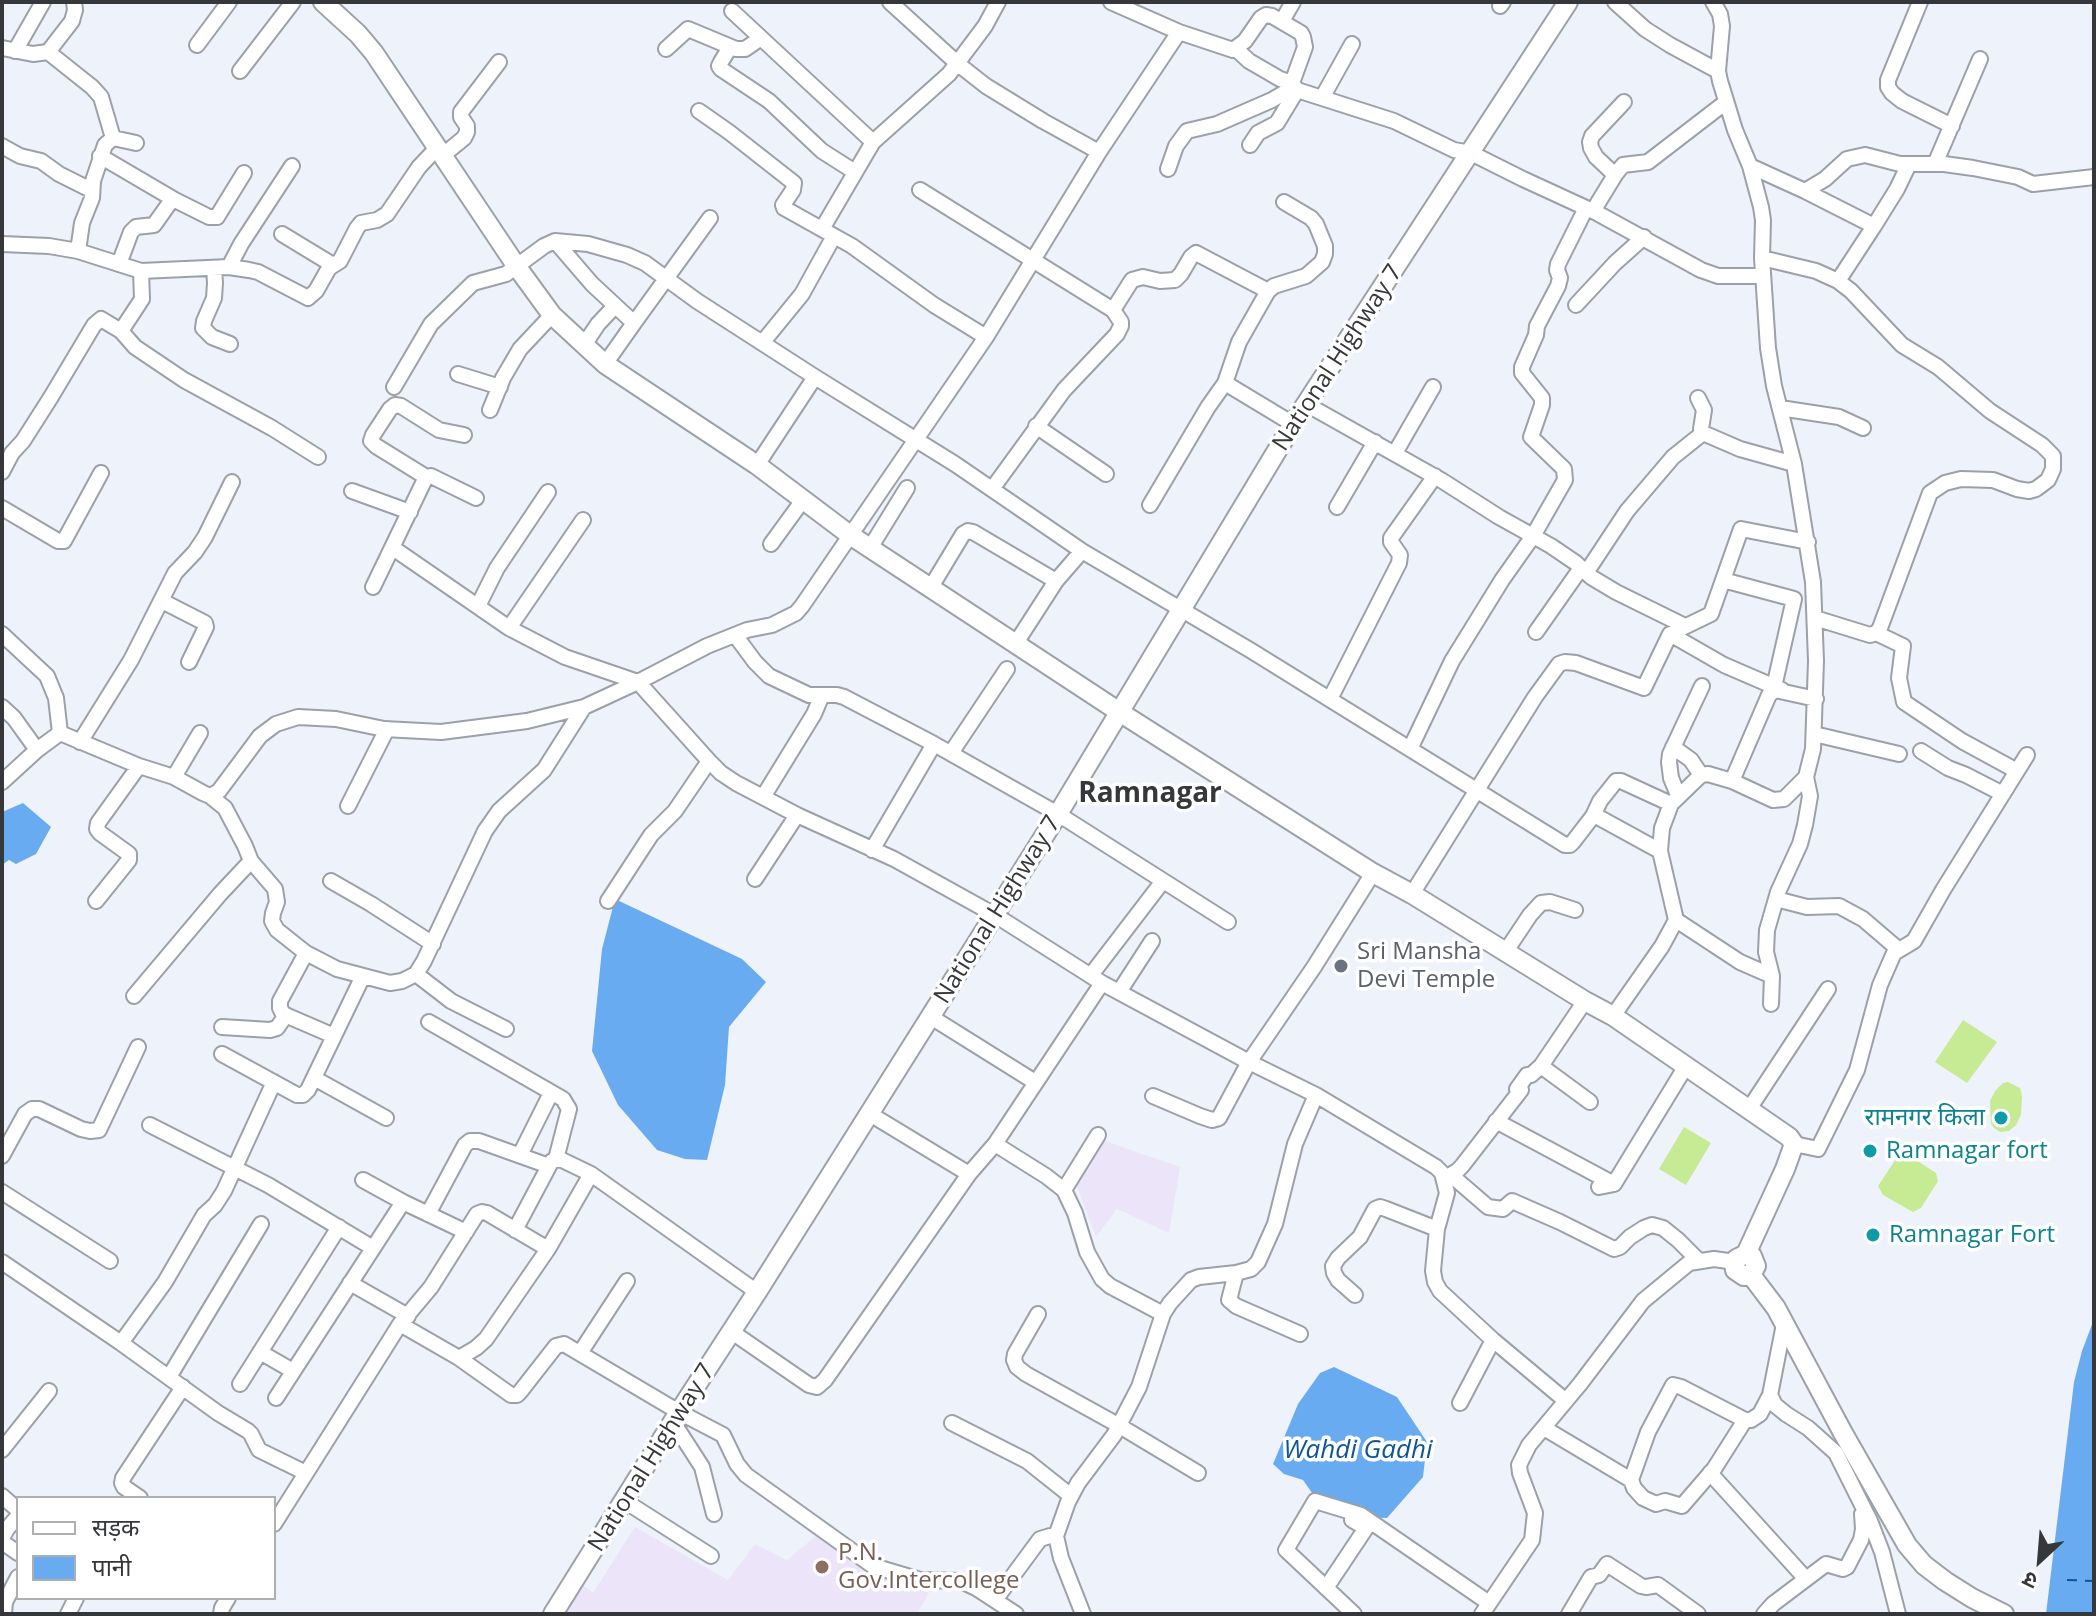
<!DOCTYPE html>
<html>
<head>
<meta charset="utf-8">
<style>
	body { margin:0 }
	#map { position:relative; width:2096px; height:1616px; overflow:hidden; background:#eef2fa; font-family:"Open Sans","Noto Sans Devanagari",sans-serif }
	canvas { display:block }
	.frame { position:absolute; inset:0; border:4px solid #35373a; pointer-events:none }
	.legend { position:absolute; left:16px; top:1496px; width:260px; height:104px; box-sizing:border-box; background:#fff; border:2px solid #aeafb0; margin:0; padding:10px 14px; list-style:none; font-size:24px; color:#35373a }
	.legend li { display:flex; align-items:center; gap:16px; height:40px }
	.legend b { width:40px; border:2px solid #aeafb0 }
	.north { position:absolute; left:2000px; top:1520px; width:80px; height:80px; -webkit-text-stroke:6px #fff; paint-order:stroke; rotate:206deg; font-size:22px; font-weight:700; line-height:32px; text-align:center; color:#35373a }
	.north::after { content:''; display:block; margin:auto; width:28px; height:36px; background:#35373a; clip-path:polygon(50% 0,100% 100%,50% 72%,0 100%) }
</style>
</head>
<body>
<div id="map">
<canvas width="2096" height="1616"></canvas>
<div class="frame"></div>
<ul class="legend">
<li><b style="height:10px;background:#fff"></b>सड़क</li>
<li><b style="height:22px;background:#69abf0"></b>पानी</li>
</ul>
<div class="north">उ</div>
</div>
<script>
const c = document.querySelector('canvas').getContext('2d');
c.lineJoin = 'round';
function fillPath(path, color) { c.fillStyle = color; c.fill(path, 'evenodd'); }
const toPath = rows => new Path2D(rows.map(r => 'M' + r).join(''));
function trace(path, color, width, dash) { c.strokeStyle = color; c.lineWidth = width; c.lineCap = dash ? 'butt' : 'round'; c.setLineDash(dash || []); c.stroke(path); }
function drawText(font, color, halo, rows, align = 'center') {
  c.font = font + ' "Open Sans","Noto Sans Devanagari",sans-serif'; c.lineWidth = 7; c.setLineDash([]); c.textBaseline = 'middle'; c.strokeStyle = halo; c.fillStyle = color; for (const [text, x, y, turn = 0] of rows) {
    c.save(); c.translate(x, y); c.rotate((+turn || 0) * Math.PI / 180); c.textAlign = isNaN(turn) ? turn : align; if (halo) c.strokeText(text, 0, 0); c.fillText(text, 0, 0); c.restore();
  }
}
const education = toPath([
	[1102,1140,1180,1167,1169,1233,1117,1209,1096,1237,1074,1179],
	[635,1527,728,1580,755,1544,787,1560,817,1535,873,1561,939,1574,917,1614,556,1614,577,1581,593,1593]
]);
const green = toPath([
	[1963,1020,1997,1042,1967,1083,1935,1062],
	[2008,1082,2020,1088,2022,1096,2021,1115,2016,1125,2009,1131,2000,1132,1994,1128,1991,1124,1990,1101,1995,1091,2003,1083],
	[1684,1127,1711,1143,1686,1185,1659,1169],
	[1903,1154,1913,1158,1936,1173,1938,1181,1921,1208,1913,1212,1883,1195,1878,1186,1898,1156]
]);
const water = toPath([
	[23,803,51,827,36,854,16,864,9,860,2,865,2,812],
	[615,899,742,959,766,982,729,1027,725,1085,707,1160,685,1159,657,1150,618,1105,592,1051,602,949],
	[2094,1319,2094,1614,2046,1614,2074,1382,2082,1351],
	[1334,1367,1397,1397,1427,1442,1423,1477,1387,1518,1351,1517,1317,1500,1303,1480,1284,1474,1273,1464,1298,1404,1320,1373]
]);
const ferry = toPath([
	[2067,1580,2094,1581]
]);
const minor = toPath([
	[890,2,958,64,986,86,1043,121,1099,152],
	[1111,2,1179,32,1233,50,1245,41,1261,18,1266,15,1272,16,1301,33,1303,37,1305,47,1292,83,1297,90,1394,121,1454,150,1471,153,1523,179,1597,213,1701,270,1718,276,1762,276],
	[1615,2,1645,29,1670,45,1718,71],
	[1920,2,1888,80,1888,87,1892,93,1902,101,1952,126],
	[1500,6,1503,2],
	[732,11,873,142],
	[1282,21,1293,2],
	[197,45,229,2],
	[730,47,721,62,719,66,721,69,769,101,822,151,855,172],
	[2,48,33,54,48,52,72,21,75,10,74,2],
	[666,49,688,29,736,49,745,49,761,38],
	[1236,49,1249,61,1280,79,1292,83],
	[15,51,43,2],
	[48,52,92,87,101,97,113,138],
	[240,71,293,2],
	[1322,98,1352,44],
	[699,111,729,132,794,183,793,190,783,205,784,208,852,246,934,305,986,337],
	[1250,145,1258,133,1277,123,1297,90],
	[2,146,20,156,41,161,59,174,91,190],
	[100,156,175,200],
	[442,156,464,138,467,132,467,126,461,117,461,112,499,62],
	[1935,164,1980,59],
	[1750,166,1805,191,1874,226,1838,281],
	[1168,169,1176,146,1187,131,1217,124,1272,100,1294,87],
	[1615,175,1596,157,1591,148,1590,142,1592,136,1624,102],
	[920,190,1113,310,1121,322,1121,326,1117,334,1064,390,992,489],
	[1805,191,1825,179,1847,159,1865,155,1900,164,1944,164,1973,168,2018,177,2033,184,2094,177],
	[1593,211,1615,175,1623,165,1648,162,1726,102],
	[1874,226,1897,189,1909,164],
	[822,229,873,142,949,74,985,26,998,2],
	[282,234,333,265],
	[555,241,592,284,634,323,605,364],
	[2,244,49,246,78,251,141,271,229,267,249,270,258,272,308,298,316,291,329,268,340,261,357,228,361,223,377,220,387,214,419,167,437,148],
	[78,251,82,223,92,198,93,181,105,145,113,138,136,143],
	[1762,258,1816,271,1838,281,1851,291,1902,345,1938,367,1990,411,2042,445,2053,456,2053,469,2048,480,2036,489,2029,491,2017,489,1993,480,1961,479,1945,483,1930,493,1880,628,1876,633,1870,635,1815,618],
	[119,264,131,232,136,227,154,225,171,201,175,200,209,217,217,217,244,173],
	[229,267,241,244,292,166],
	[214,268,215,283,214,298,204,321,203,328,212,337,230,344],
	[1576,305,1615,263,1644,237],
	[1113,310,1132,280,1143,277,1160,281,1175,280,1181,274,1191,257,1196,253,1268,291],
	[634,323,710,218],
	[121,331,142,299,141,271],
	[762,343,802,294,834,236],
	[584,345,598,324,615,306],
	[458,374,500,387],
	[1225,383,1293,424],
	[394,387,431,324,473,283,506,274,544,246,555,241,588,244,627,255,645,263,697,301,815,377,955,464,1082,551,1250,650,1565,845,1570,845,1573,842,1593,816,1598,817,1660,851],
	[1698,398,1704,410,1701,429,1703,433,1740,449,1794,464],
	[1306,404,1441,480,1499,517,1551,546,1576,563,1591,577,1616,592,1685,626],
	[1780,408,1839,417,1863,428],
	[490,410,503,378,520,349,552,315],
	[1036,426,1106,474],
	[1395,453,1433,387],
	[757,465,815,377],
	[2,472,12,453,23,441,51,397,94,325,101,319,121,331,135,347,184,380,272,428,318,457],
	[426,477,376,446,371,441,373,435,390,409,395,405,401,406,439,430,464,435],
	[352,491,410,512],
	[1150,505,1208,407,1225,383,1239,342,1268,291,1274,286,1306,276,1322,262,1325,254,1325,246,1316,224,1311,218,1284,202],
	[1337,507,1375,442],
	[2,508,58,541,64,541,101,473],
	[771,544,803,500],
	[393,548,509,628,565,657,638,682,709,761,721,773,736,783,797,815,894,859,995,915,1102,983,1249,1062,1316,1095,1436,1167,1442,1173,1447,1193,1437,1229,1433,1271,1435,1282,1440,1291,1493,1340,1566,1401],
	[870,548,907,488],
	[1586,573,1627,511,1673,457,1703,433],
	[1723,580,1794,599,1774,687],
	[373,587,426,477,431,476,476,498],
	[931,587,963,534,968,531,973,532,1056,581],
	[162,601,205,623,206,627,189,662],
	[478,606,497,568,548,492],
	[509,628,583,520],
	[1678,630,1711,614,1741,529,1808,542],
	[1536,632,1581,568],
	[1876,633,1903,646,1899,678,1904,702,1962,741,2017,771],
	[2,634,47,676,56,698,60,733,37,750,2,782],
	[735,635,755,662,769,676,809,695,837,695,844,697,934,744,1058,814,1228,922],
	[1016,643,1056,581,1082,551],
	[1330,699,1399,563,1400,555,1391,542,1391,538,1435,476],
	[2,707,14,718,37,750],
	[60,733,139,766,174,777,203,793,210,796,219,791,260,736,276,724,298,717,336,719,384,729,441,732,527,721,584,707,638,682,707,646,747,630,772,625,796,613,802,606,986,337,1099,152,1179,32],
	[1814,734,1899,754],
	[80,742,131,660,175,573,195,552,205,537,232,482],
	[1673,747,1691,760,1701,775],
	[1410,749,1452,661,1502,580,1533,536,1565,480,1564,469,1531,437,1542,405,1542,398,1522,373,1522,367,1536,335,1537,326,1558,286,1560,278,1557,270,1558,264,1586,208],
	[1921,751,1948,768,1966,775,2003,794],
	[951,753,1007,669],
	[174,777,200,733],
	[1732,781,1769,695,1775,690,1816,699],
	[1678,795,1671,778,1669,762,1670,754,1702,686],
	[210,796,225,808,245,846,251,861,275,889,277,902,273,913,272,921,277,930,306,953,337,969,390,983,402,981,416,974,424,961,485,831,499,811,544,770,584,707],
	[763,797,814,714,822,695],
	[348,806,387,729],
	[1593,816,1600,801,1616,781,1621,781,1671,804],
	[872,850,934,744],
	[755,879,797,815],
	[331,881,371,904,433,944],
	[1412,894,1535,697,1559,664,1565,662,1576,663,1644,688,1670,634,1724,665,1782,690],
	[1776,899,1807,907,1839,906,1863,919,1898,949],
	[96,901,129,860,129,854,100,833,97,829,98,823,139,766],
	[608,901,651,835,675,811,709,761],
	[1676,920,1740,962,1772,976],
	[1506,951,1530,915,1541,903,1550,902,1575,910],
	[306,953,280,1001,280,1008,283,1014,334,1036],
	[416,974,451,1001,506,1029],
	[1091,975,1163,881],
	[1119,992,1152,941],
	[134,996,220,894,251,861],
	[1771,1004,1772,976,1766,952,1767,930,1778,892,1800,844,1805,825,1810,796,1806,777],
	[1613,1016,1662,946,1676,920,1660,851,1662,828,1671,804,1701,775,1708,774,1732,781,1773,800,1784,799,1806,777,1813,749,1816,661,1813,582,1794,464,1774,386,1768,348,1762,258,1763,220,1761,207,1750,166,1735,130,1720,81,1718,71,1722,26,1720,14,1713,2],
	[931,1017,1035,1082],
	[429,1022,563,1099,569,1109,556,1159],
	[222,1027,270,1030,277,1028,286,1015],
	[222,1054,297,1095,303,1095,308,1090,363,976],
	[1541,1066,1590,1102],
	[314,1078,386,1118],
	[1153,1096,1200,1116,1212,1120,1219,1118,1249,1062,1314,967,1373,873],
	[1749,1109,1828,989],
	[870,1114,969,1174],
	[1496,1121,1614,1184],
	[150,1125,268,1185,373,1248],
	[995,1144,1046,1176,1064,1190,1075,1213,1087,1252,1102,1279,1110,1286,1163,1314],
	[1794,1144,1818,1149,1857,1070,1880,985,1894,953,1914,941,1943,890,2027,755],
	[520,1155,551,1093],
	[2,1156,25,1114,32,1109,39,1109,81,1129,90,1131,99,1130,138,1047],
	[1451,1175,1488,1207,1503,1209,1512,1201,1560,1222,1614,1249,1620,1247,1630,1237,1644,1228,1652,1225,1663,1228,1678,1240,1698,1260],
	[1444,1179,1457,1171,1462,1166,1521,1090,1517,1089,1527,1075,1531,1075,1541,1066,1585,1001],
	[363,1180,403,1202,466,1232],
	[1599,1187,1614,1184,1686,1066],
	[1064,1190,1098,1135],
	[2,1192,110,1261],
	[428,1214,465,1145,470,1141,479,1141,549,1166],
	[515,1230,549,1166,552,1161,560,1159,591,1174,757,1292],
	[2,1262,121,1343,218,1413,248,1431,251,1434,259,1450,306,1473],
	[1236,1273,1229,1300,1236,1306,1300,1334],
	[350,1283,408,1316],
	[1355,1295,1338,1280,1334,1273,1333,1266,1338,1258,1360,1237,1375,1209,1380,1207,1386,1209,1437,1229],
	[1038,1314,1015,1354,1014,1360,1017,1367,1026,1374,1118,1425,1198,1473],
	[400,1324,459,1358,511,1395,517,1395,520,1392,556,1346,564,1344,569,1347,679,1412,723,1435,737,1464,746,1475,873,1566,920,1580,961,1581,976,1588,1016,1614],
	[1784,1324,1770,1395,1775,1405,1786,1414,1808,1428,1836,1453,1870,1521,1882,1552,1898,1614],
	[732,1332,809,1385,817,1387,825,1380,969,1174,995,1144,1102,983],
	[121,1343,165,1282,204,1215,215,1205,224,1191,274,1082],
	[260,1352,293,1371],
	[580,1353,627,1281],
	[459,1358,476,1348,486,1339,548,1249,591,1174],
	[169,1377,261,1224],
	[240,1384,339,1227],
	[276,1398,403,1202],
	[1460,1403,1493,1340],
	[1745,1420,1714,1469,1682,1506,1665,1501,1656,1504,1643,1498,1634,1488,1631,1480,1648,1432,1673,1385,1681,1387,1745,1420,1751,1420,1760,1414,1770,1395],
	[673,1422,702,1467,714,1514],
	[952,1423,1027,1461,1071,1496],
	[1544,1428,1631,1480],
	[2,1450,49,1391],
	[1710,1473,1806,1579],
	[2,1496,18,1510],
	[140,1498,124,1487,122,1483,123,1478,183,1387],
	[623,1500,711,1556],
	[274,1524,400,1324,431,1287,477,1214,482,1212,487,1213,548,1249],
	[2,1538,7,1529,18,1516],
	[2,1542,18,1553],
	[1326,1588,1366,1528,1352,1520],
	[995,1600,1040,1539,1050,1536,1056,1536],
	[4,1614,5,1602,18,1577],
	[68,1614,76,1598],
	[221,1614,222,1608,228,1598],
	[1083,1614,1061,1558,1056,1536,1068,1502,1078,1483,1114,1435,1139,1387,1163,1314,1170,1303,1191,1280,1199,1277,1236,1273,1251,1269,1258,1262,1275,1224,1295,1144,1316,1095],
	[1354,1614,1286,1550,1315,1501,1361,1515,1489,1603],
	[1482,1614,1532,1540,1535,1513,1520,1473,1519,1465,1529,1445,1580,1384,1643,1301,1689,1263,1714,1259,1735,1262],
	[1569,1614,1591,1577,1599,1575,1607,1564,1641,1586,1646,1587,1658,1585,1698,1614],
	[1764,1614,1773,1604,1826,1564,1843,1569,1847,1567,1861,1540,1863,1529,1862,1514]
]);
const major = toPath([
	[323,2,358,34,374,53,517,267,552,315,605,364,757,465,850,535,1121,713,1373,873,1412,894,1585,1001,1613,1016,1789,1137,1794,1144,1785,1169,1746,1254,1736,1259,1734,1264,1735,1270,1744,1276,1751,1275,1756,1266,1752,1256,1746,1254],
	[1751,1275,1776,1308,1843,1433,1907,1545,1924,1565,1945,1581,1972,1598,2004,1614],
	[553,1614,679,1412,757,1292,1058,814,1293,424,1568,2]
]);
const markers = [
	[1341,966,8,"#6b7280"],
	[2001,1118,8,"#0f9aa8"],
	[1870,1151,8,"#0f9aa8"],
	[1873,1235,8,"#0f9aa8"],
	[822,1567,8,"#8d6e63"]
];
const streetNames = [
	["National Highway 7",1338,358,-57],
	["National Highway 7",998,910,-58],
	["National Highway 7",652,1458,-58]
];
const worshipNames = [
	["Sri Mansha",1357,952],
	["Devi Temple",1357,980]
];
const cultureNames = [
	["रामनगर किला",1985,1118,"right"],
	["Ramnagar fort",1886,1151],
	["Ramnagar Fort",1889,1235]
];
const educationNames = [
	["P.N.",838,1553],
	["Gov.Intercollege",838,1581]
];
const waterNames = [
	["Wahdi Gadhi",1358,1451]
];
const quarterNames = [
	["Ramnagar",1150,794]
];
fillPath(education, '#ece4f9');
fillPath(green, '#c7ea95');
fillPath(water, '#69abf0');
trace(ferry, '#0e5594', 2, [10, 8]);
trace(minor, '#9ca0a7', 18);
trace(major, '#9ca0a7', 22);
trace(minor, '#fff', 14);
trace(major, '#fff', 18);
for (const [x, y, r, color] of markers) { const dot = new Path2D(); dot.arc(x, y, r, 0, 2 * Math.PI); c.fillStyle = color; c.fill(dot); trace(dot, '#fff', 3); }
drawText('24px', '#35373a', '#fff', streetNames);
drawText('24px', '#5b616d', '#fff', worshipNames, 'left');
drawText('24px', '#0d838f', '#fff', cultureNames, 'left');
drawText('24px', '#785e54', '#fff', educationNames, 'left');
drawText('italic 26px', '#0e5594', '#fff', waterNames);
drawText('bold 28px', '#35373a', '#fff', quarterNames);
</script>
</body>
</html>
